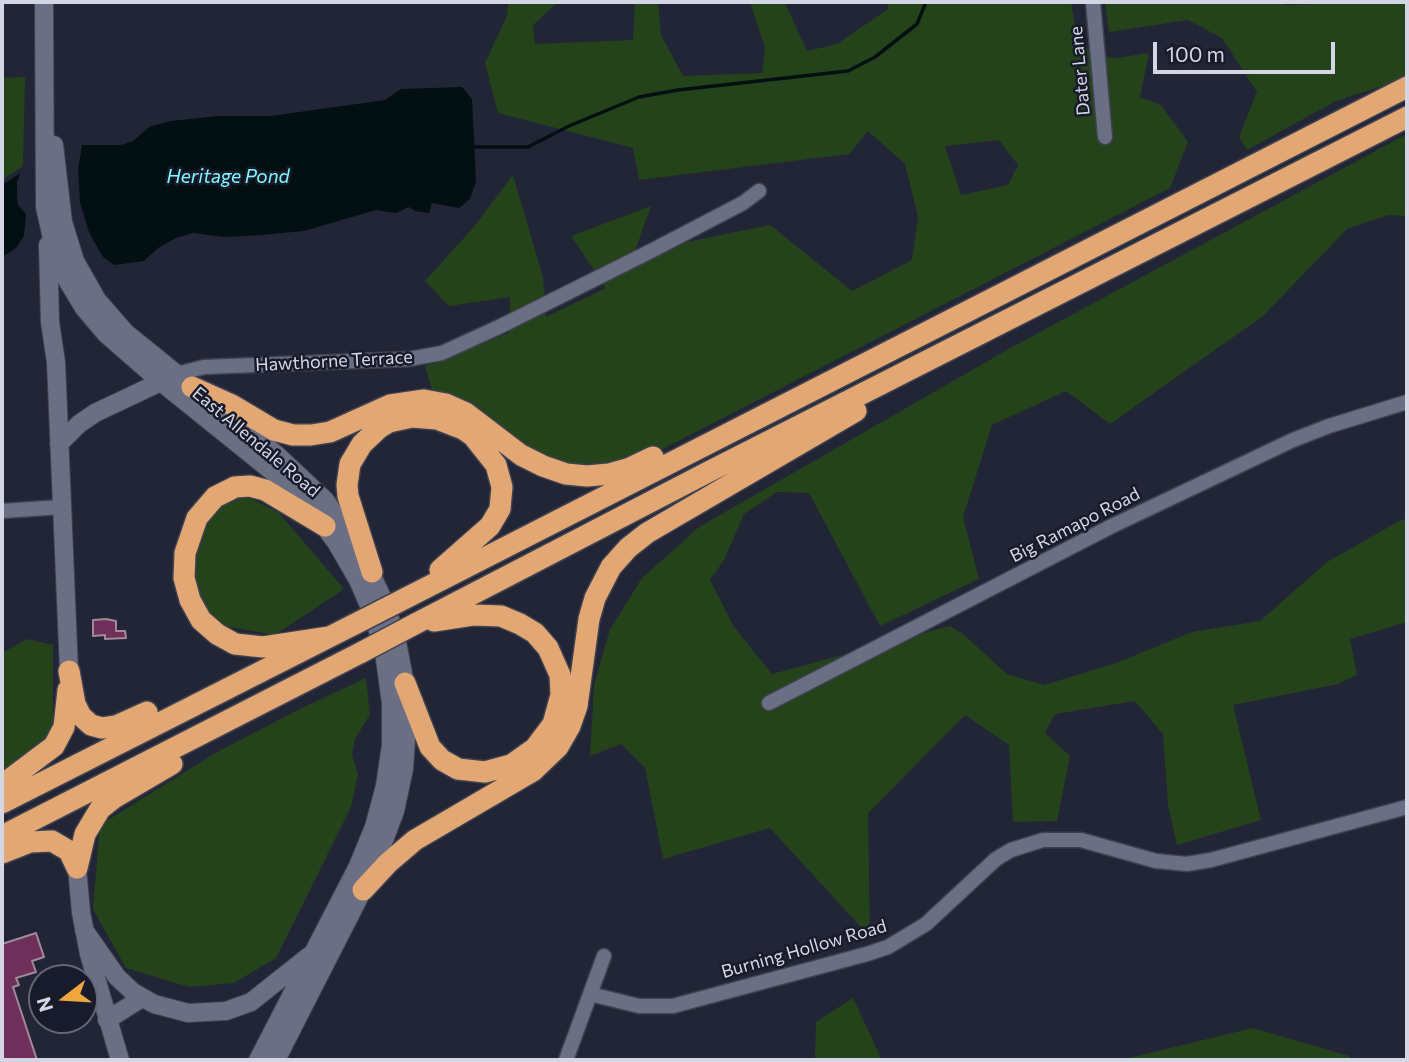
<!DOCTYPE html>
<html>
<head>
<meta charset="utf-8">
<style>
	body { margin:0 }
	#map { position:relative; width:1409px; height:1062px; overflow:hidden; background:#222536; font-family:Commissioner,sans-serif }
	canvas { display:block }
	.frame { position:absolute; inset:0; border:4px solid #d4d7e3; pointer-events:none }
	.north { position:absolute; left:28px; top:964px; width:70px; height:70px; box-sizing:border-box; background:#181b2c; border:2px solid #636675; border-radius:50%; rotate:253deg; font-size:19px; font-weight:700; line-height:28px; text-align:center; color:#d4d7e3 }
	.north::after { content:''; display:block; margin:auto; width:24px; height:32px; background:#eea73d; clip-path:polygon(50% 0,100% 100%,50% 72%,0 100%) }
	.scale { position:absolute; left:1153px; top:42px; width:182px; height:32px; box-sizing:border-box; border:4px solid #d4d7e3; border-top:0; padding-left:9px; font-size:21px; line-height:24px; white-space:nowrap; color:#d4d7e3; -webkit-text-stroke:5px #181b2c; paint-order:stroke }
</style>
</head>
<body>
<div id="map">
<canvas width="1409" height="1062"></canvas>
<div class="frame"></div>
<div class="north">N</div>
<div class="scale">100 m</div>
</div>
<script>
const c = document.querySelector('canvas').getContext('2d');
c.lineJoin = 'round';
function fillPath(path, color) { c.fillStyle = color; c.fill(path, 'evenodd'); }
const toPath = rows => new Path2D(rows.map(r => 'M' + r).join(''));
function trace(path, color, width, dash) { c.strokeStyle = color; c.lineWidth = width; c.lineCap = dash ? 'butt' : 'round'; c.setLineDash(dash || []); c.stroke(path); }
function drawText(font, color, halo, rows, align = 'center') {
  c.font = font + ' Commissioner,sans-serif'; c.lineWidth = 5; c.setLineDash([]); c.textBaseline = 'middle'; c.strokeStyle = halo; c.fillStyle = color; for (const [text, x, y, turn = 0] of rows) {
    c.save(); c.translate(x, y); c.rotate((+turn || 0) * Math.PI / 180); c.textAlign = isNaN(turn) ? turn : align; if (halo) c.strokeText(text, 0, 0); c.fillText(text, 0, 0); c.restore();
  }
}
const green = toPath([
	[508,2,558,2,533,25,535,44,633,40,635,2,658,2,661,35,683,76,762,73,765,48,750,2,785,3,807,51,837,44,888,9,887,2,1071,2,1076,33,1092,55,1116,58,1149,53,1140,97,1161,105,1188,142,1170,188,655,453,569,478,436,403,425,366,509,333,510,297,449,306,425,281,473,228,513,175,543,277,546,317,606,288,571,236,651,206,629,268,677,244,770,225,852,291,912,260,918,217,905,164,868,131,849,154,639,180,633,148,498,113,485,63,507,16],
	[999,140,1018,165,1008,185,961,195,945,146],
	[1105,2,1282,2,1284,5,1321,4,1321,2,1407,2,1407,75,1391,83,1336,101,1247,150,1239,137,1257,92,1222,38,1188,20,1109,32],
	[25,77,23,166,2,180,2,78],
	[1407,134,1407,216,1388,215,1347,229,1263,316,1110,424,1066,391,992,425,963,517,979,579,880,626,809,493,777,492,744,514,724,560,710,580,734,627,772,674,950,626,963,634,1007,674,1044,685,1116,663,1192,632,1260,621,1327,562,1401,520,1407,519,1407,622,1350,639,1357,675,1338,684,1233,705,1261,820,1177,845,1168,805,1163,734,1135,701,1055,714,1045,733,1070,756,1057,821,1013,822,1009,745,965,715,868,813,870,937,770,828,663,859,645,768,621,744,590,756,594,685,610,629,642,578,699,527,1014,346],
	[241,494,278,512,344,589,275,635,219,625,195,591,198,532,213,510],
	[27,639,53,645,53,746,2,772,2,653],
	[366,678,370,714,355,739,352,755,358,774,351,807,276,958,234,983,189,987,126,968,93,909,100,825,217,752,300,709],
	[853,998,882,1060,815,1060,816,1022],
	[1253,1028,1349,1056,1352,1060,1120,1060]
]);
const water = toPath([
	[462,87,472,99,476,181,470,199,459,208,432,203,429,213,415,211,409,207,396,213,376,210,304,231,261,235,224,237,193,233,176,238,158,248,144,261,114,265,102,256,89,232,80,202,78,170,82,145,121,145,133,141,149,127,171,121,218,116,271,116,385,100,401,89],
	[20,173,17,182,17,196,18,205,26,214,24,236,16,248,2,257,2,185]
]);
const stream = toPath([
	[472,147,528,147,569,126,639,97,678,90,848,71,875,57,917,24,926,2]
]);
const building = toPath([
	[106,619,116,621,116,631,125,631,126,638,105,639,105,635,93,636,93,620,106,619],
	[36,933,44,957,32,961,36,972,16,978,19,985,13,987,37,1060,2,1060,2,944,36,933]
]);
const street = toPath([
	[1093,2,1105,137],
	[177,374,204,367,409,359,442,353,501,326,653,250,743,203,759,191],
	[2,511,62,507],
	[769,703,1112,526,1293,440,1329,426,1407,402],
	[590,994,639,1006,673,1006,867,954,888,947,926,924,996,859,1011,850,1043,840,1081,840,1156,861,1187,864,1211,860,1407,807],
	[566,1060,604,956]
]);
const secondary = toPath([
	[44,2,45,207,54,247,66,278,84,308,106,334,161,382,284,481,312,510,336,542,358,580,374,617,384,652,391,703,391,745,385,786,374,827,358,866,258,1060],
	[54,145,63,222,75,261,97,300,126,333,277,455,325,500,362,554,385,604,396,637,405,683,407,725,404,769,395,811,372,872,276,1060],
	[48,245,50,322,56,362,69,671],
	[59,444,79,424,95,413,169,378],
	[77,868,81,912,89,954,120,1060],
	[84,930,117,977,133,992,154,1004,188,1013,226,1011,251,1002,309,956],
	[107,1020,142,998]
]);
const highway = toPath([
	[192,387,232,405,274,430,293,435,311,435,330,432,390,405,424,400,446,404,466,413,521,455,543,466,566,474,587,476,609,474,630,468,653,457],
	[325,526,265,490,250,486,235,487,215,497,197,518,185,553,184,578,190,600,201,620,217,634,235,644,263,647,329,637],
	[372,572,348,496,347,485,350,464,362,444,379,428,389,422,412,417,437,419,463,429,473,436,496,465,502,487,500,509,490,526,440,570],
	[406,598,1407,87],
	[415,624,710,471,1407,117],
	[69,671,75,704,81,716,91,725,102,728,116,726,147,712],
	[405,683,430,747,442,760,458,769,485,772,511,765,535,748,553,724,561,695,560,675,548,648,535,633,520,624,501,616,473,615,434,621],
	[2,785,54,746,64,727,68,690],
	[2,803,353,625],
	[2,836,362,652],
	[2,853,30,842,52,841,69,851,77,868],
	[77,868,85,834,100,809,114,798,172,764],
	[363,890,388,863,415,840,533,771,558,747,570,726,577,706,589,619,595,598,611,567,628,548,647,533,856,411]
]);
const highwayBridge = toPath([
	[353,625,406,598],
	[362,652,415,624]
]);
const streetNames = [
	["Dater Lane",1080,71,-95],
	["Hawthorne Terrace",334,361,-3],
	["East Allendale Road",256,442,40],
	["Big Ramapo Road",1075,525,-27],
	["Burning Hollow Road",804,949,-16]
];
const waterNames = [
	["Heritage Pond",228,177]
];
fillPath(green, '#24431b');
fillPath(water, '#031011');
trace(stream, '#031011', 3.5);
fillPath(building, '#6f2f5b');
trace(building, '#a08a97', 2);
trace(street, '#3f4250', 17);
trace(secondary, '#3f4250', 20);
trace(highway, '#3f4250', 24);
trace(street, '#6b6f84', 14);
trace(secondary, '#6b6f84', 18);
trace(highway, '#e3a774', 21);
trace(highwayBridge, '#3f4250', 24, []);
trace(highwayBridge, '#e3a774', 21);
drawText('18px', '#d4d7e3', '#181b2c', streetNames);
drawText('italic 19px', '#7ff8fe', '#181b2c', waterNames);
</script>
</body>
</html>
